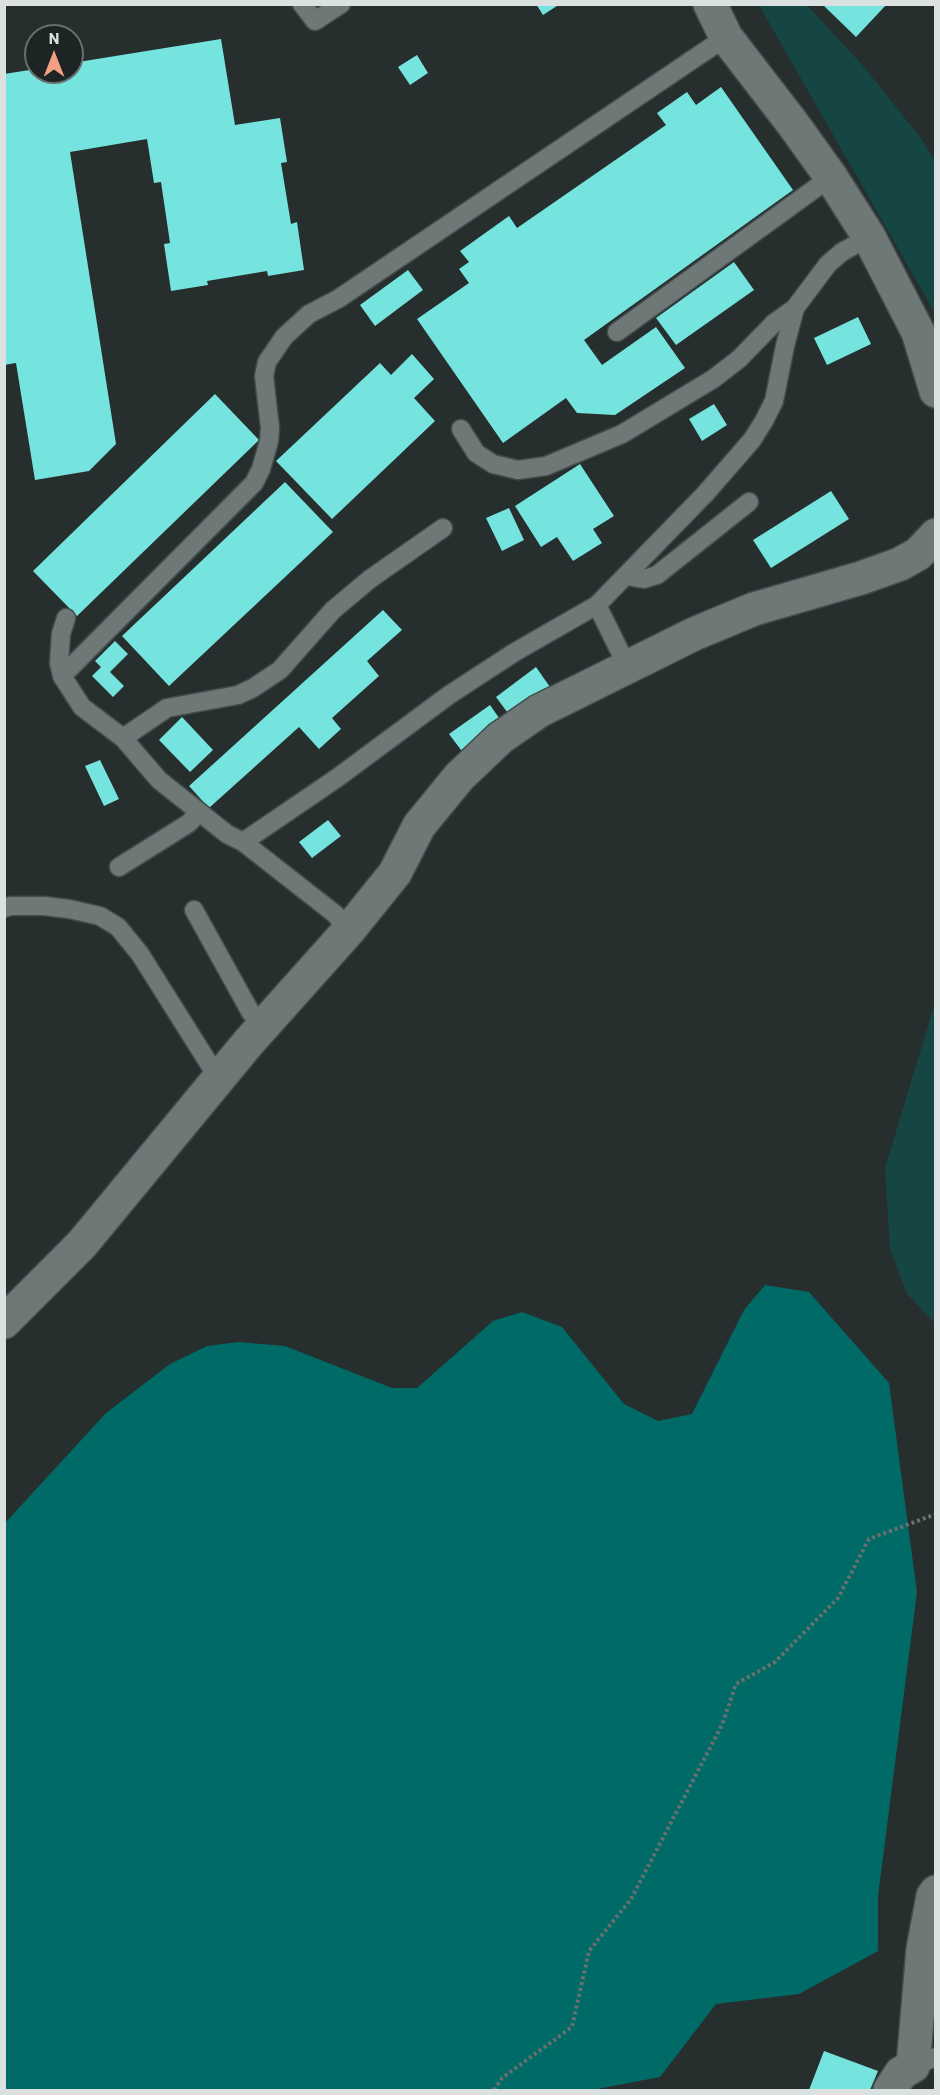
<!DOCTYPE html>
<html>
<head>
<meta charset="utf-8">
<style>
	body { margin:0 }
	#map { position:relative; width:940px; height:2095px; overflow:hidden; background:#262e2e; font-family:Barlow,sans-serif }
	canvas { display:block }
	.frame { position:absolute; inset:0; border:6px solid #dbe1e0; pointer-events:none }
	.north { position:absolute; left:24px; top:24px; width:60px; height:60px; box-sizing:border-box; background:#1c2524; border:2px solid #68706f; border-radius:50%; rotate:0deg; font-size:16px; font-weight:700; line-height:24px; text-align:center; color:#dbe1e0 }
	.north::after { content:''; display:block; margin:auto; width:21px; height:27px; background:#f3a082; clip-path:polygon(50% 0,100% 100%,50% 72%,0 100%) }
</style>
</head>
<body>
<div id="map">
<canvas width="940" height="2095"></canvas>
<div class="frame"></div>
<div class="north">N</div>
</div>
<script>
const c = document.querySelector('canvas').getContext('2d');
c.lineJoin = 'round';
function fillPath(path, color) { c.fillStyle = color; c.fill(path, 'evenodd'); }
const toPath = rows => new Path2D(rows.map(r => 'M' + r).join(''));
function trace(path, color, width, dash) { c.strokeStyle = color; c.lineWidth = width; c.lineCap = dash ? 'butt' : 'round'; c.setLineDash(dash || []); c.stroke(path); }
const green = toPath([
	[759,5,807,5,864,67,923,141,935,162,935,313],
	[935,1003,935,1323,907,1294,890,1249,885,1168]
]);
const forest = toPath([
	[765,1285,809,1292,889,1383,917,1592,878,1896,878,1951,799,1994,716,2004,660,2077,592,2090,5,2090,5,1523,106,1413,170,1364,207,1346,238,1342,285,1346,392,1388,417,1388,493,1321,522,1312,562,1327,624,1404,658,1421,692,1414,744,1310]
]);
const building = toPath([
	[536,4,560,4,543,15],
	[822,4,887,4,856,37],
	[221,39,235,125,280,118,287,162,281,163,291,224,297,222,304,270,268,276,267,271,207,281,208,285,171,291,164,244,170,243,161,182,154,183,147,139,70,152,116,444,89,471,35,480,16,363,4,365,4,74,36,69,36,72,72,72,72,63],
	[417,55,428,73,410,85,398,67],
	[721,87,793,190,584,340,602,365,656,327,685,368,615,415,577,413,566,398,503,443,417,319,469,283,459,269,469,262,460,251,509,216,517,228,666,125,657,113,687,92,696,105],
	[734,262,754,290,676,345,656,318],
	[408,270,423,290,375,326,360,305],
	[858,317,871,344,827,365,814,338],
	[412,354,434,379,414,398,435,421,332,519,276,461,380,363,391,375],
	[215,394,259,440,77,616,33,571],
	[714,404,727,425,702,441,689,419],
	[580,464,614,516,593,529,602,543,573,561,557,537,541,547,515,506],
	[285,482,333,532,169,686,122,636],
	[831,491,849,519,771,568,753,540],
	[509,508,524,540,502,551,486,518],
	[383,610,402,630,367,661,379,676,332,718,341,729,319,749,299,727,209,808,189,786],
	[115,641,128,654,110,672,124,686,113,697,92,676,101,667,95,661],
	[536,667,550,687,510,716,496,697],
	[490,705,504,725,464,754,449,734],
	[182,717,213,750,190,772,159,740],
	[100,760,119,799,104,806,85,766],
	[328,820,341,836,312,858,299,842],
	[824,2051,878,2071,870,2090,809,2090]
]);
const path = toPath([
	[494,2090,502,2078,572,2027,589,1951,631,1899,722,1725,736,1684,775,1662,838,1598,869,1539,936,1514]
]);
const service = toPath([
	[302,4,315,21,341,4],
	[617,332,831,177],
	[461,429,476,453,493,464,518,470,546,466,622,434,713,379,739,359,774,323,795,308],
	[627,576,644,579,657,575,749,502],
	[597,605,627,666],
	[66,618,61,634,59,663,62,676,82,707,123,738,159,780,227,834,243,842,337,778,449,695,515,652,597,605,705,494,752,440,764,421,774,401,785,346,795,308,828,264,842,252,869,237],
	[62,676,254,483,261,469,269,441,270,428,264,376,267,362,284,337,309,314,338,299,726,37],
	[123,738,167,708,238,695,253,688,280,670,333,610,370,579,443,528],
	[243,842,335,914,349,930],
	[119,867,189,823,199,812],
	[4,908,11,906,44,906,69,909,100,916,118,927,140,954,218,1078],
	[194,910,251,1013,264,1024],
	[913,2066,936,2057]
]);
const minor = toPath([
	[710,4,726,37,793,124,831,177,869,237,918,332,936,391],
	[4,1322,82,1244,248,1043,349,930,395,873,419,826,459,777,500,738,539,711,694,634,754,609,861,578,900,564,918,554,936,535],
	[890,2090,901,2073,913,2066,923,1949,933,1896,936,1892]
]);
fillPath(green, '#164644');
fillPath(forest, '#006a66');
fillPath(building, '#76e4de');
trace(service, '#434c4b', 21);
trace(minor, '#434c4b', 36);
trace(path, '#697070', 4, [3, 3]);
trace(service, '#6e7877', 18);
trace(minor, '#6e7877', 33);
</script>
</body>
</html>
